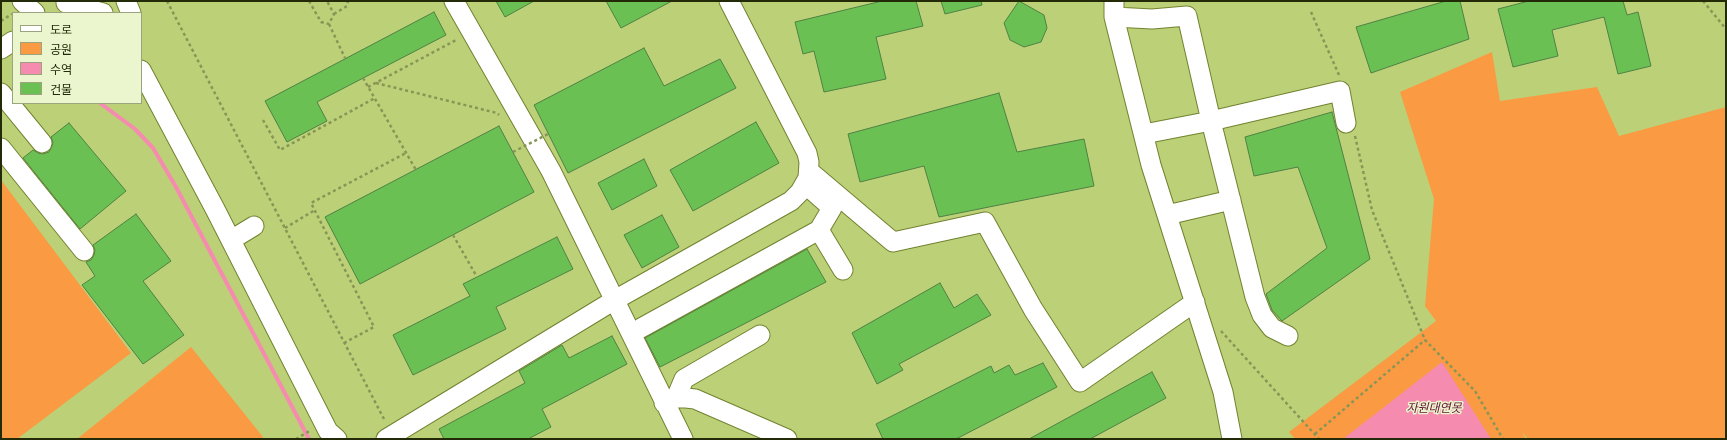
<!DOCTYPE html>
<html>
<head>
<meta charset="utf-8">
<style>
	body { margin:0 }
	#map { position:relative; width:1727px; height:440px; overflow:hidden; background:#c7da88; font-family:"Crimson Pro","Noto Sans KR",serif }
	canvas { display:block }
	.frame { position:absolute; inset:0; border:2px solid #232a08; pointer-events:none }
	.legend { position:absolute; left:12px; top:12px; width:130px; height:92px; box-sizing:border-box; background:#ebf6ce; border:1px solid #9ba47f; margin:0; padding:5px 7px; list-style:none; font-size:12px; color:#232a08 }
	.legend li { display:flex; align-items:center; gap:8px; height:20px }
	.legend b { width:20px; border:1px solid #9ba47f }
</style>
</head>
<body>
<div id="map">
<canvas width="1727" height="440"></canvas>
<div class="frame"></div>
<ul class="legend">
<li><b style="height:5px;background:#fff"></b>도로</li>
<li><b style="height:11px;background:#fa9a42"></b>공원</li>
<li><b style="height:11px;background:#f58bae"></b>수역</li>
<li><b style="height:11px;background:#6bc054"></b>건물</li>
</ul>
</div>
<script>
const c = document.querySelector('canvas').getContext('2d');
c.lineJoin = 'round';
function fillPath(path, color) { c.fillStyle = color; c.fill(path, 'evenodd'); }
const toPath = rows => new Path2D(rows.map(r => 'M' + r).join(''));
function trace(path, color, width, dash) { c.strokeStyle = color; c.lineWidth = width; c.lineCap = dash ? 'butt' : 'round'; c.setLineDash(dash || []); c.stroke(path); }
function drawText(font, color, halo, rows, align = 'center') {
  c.font = font + ' "Crimson Pro","Noto Sans KR",serif'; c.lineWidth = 3; c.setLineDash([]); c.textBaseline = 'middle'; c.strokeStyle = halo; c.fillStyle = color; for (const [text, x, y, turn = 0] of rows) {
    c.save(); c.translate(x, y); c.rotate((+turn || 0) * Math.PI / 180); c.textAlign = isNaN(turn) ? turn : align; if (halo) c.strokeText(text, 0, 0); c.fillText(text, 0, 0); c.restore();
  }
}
const built = toPath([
	[1,1,1726,1,1726,439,1,439],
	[13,13,141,13,141,103,13,103]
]);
const green = toPath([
	[1492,52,1500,101,1597,87,1619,136,1726,107,1726,439,1528,439,1522,432,1526,439,1295,439,1289,432,1436,321,1425,306,1434,199,1400,92],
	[1,180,131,353,17,439,1,439],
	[191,347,263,437,261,439,77,439]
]);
const water = toPath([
	[1442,362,1491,439,1343,439]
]);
const stream = toPath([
	[100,103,135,129,153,148,176,187,309,439]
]);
const building = toPath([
	[496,1,534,1,505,17,496,1],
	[606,1,672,1,621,28,606,1],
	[882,1,916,1,923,26,876,37,886,79,824,92,814,51,803,54,795,22,882,1],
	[941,1,981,1,982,5,945,14,941,1],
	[1019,1,1044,15,1047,28,1041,42,1024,47,1010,40,1004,23,1019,1],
	[1446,1,1460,1,1469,39,1371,73,1356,27,1446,1],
	[1529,1,1623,1,1627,15,1638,12,1651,66,1618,74,1604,17,1552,30,1558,56,1513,67,1498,9,1529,1],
	[434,12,446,35,317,102,327,121,287,142,265,101,434,12],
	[644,48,664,86,720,59,736,88,568,173,534,105,644,48],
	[999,93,1017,152,1084,139,1094,186,939,217,924,166,860,182,848,134,999,93],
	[1332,112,1370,259,1282,321,1272,310,1266,294,1327,248,1298,167,1254,176,1245,137,1332,112],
	[756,122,779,163,693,211,670,170,756,122],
	[69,123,126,191,80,229,23,158,33,150,38,153,43,154,49,152,52,146,53,142,51,137,69,123],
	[499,126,534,192,360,284,325,217,499,126],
	[644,159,657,186,612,210,598,183,644,159],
	[136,214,171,261,143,281,184,335,143,364,82,285,95,276,86,262,91,260,94,255,95,250,93,245,136,214],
	[662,215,679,247,642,268,624,235,662,215],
	[557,237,573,269,496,307,506,329,413,375,393,335,470,296,463,284,557,237],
	[807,249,826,282,660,367,645,338,807,249],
	[940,283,954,308,977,294,991,315,899,364,903,370,877,384,852,333,940,283],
	[612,336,627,364,542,409,551,427,528,439,444,439,439,429,525,383,519,371,562,345,569,358,612,336],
	[1043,363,1057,387,956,439,883,439,876,424,991,366,994,373,1009,365,1015,375,1043,363],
	[1152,372,1166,398,1090,439,1029,439,1152,372]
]);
const path = toPath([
	[167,1,385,421],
	[309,1,321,22,329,24,334,14,327,1],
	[1703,1,1726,29],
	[1311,12,1339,75],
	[334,14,347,6,348,1],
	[1,21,12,14],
	[329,24,345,58],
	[363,78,416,170],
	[376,83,497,113,499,115],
	[368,87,458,39],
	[263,120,280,150,375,98],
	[1355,136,1372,210,1425,340,1475,391,1503,439],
	[285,228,315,210],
	[453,235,477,277],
	[1221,331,1319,439],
	[344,343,374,327,311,203,406,153],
	[1315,434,1425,340],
	[296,439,311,430]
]);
const minor = toPath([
	[22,1,35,13],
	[126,1,131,13],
	[454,1,551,171,683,439],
	[1114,1,1114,17,1151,165,1223,392,1232,439],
	[66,3,103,13],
	[1114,17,1152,19,1187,16,1211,121,1255,297,1262,315,1272,328,1288,336],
	[1,49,13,41],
	[141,70,215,209,328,431,337,439],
	[1,93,42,143],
	[1144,134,1211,121,1340,91,1346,123],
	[1,148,84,251],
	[809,171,893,242,985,222,1033,309,1080,382,1195,302],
	[1167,215,1231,200],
	[819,230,843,270],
	[231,240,254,226],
	[641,328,819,230,832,208,806,185],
	[676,398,684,379,760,335],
	[664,403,676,398,686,398,695,399,787,439],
	[386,439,613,301,791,201,800,192,808,178,809,162,807,153,729,1]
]);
const pathBridge = toPath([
	[513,152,548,134]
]);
const waterNames = [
	["자원대연못",1434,408]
];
fillPath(built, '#bcd177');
fillPath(green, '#fa9a42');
fillPath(water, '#f58bae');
trace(stream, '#f58bae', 4);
fillPath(building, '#6bc054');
trace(building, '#4f8243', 1);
trace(minor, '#718230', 21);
trace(path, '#879656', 2.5, [3, 3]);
trace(minor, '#fff', 19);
trace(pathBridge, '#879656', 2.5, [3, 3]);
drawText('italic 12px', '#631135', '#ebf6ce', waterNames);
</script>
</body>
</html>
